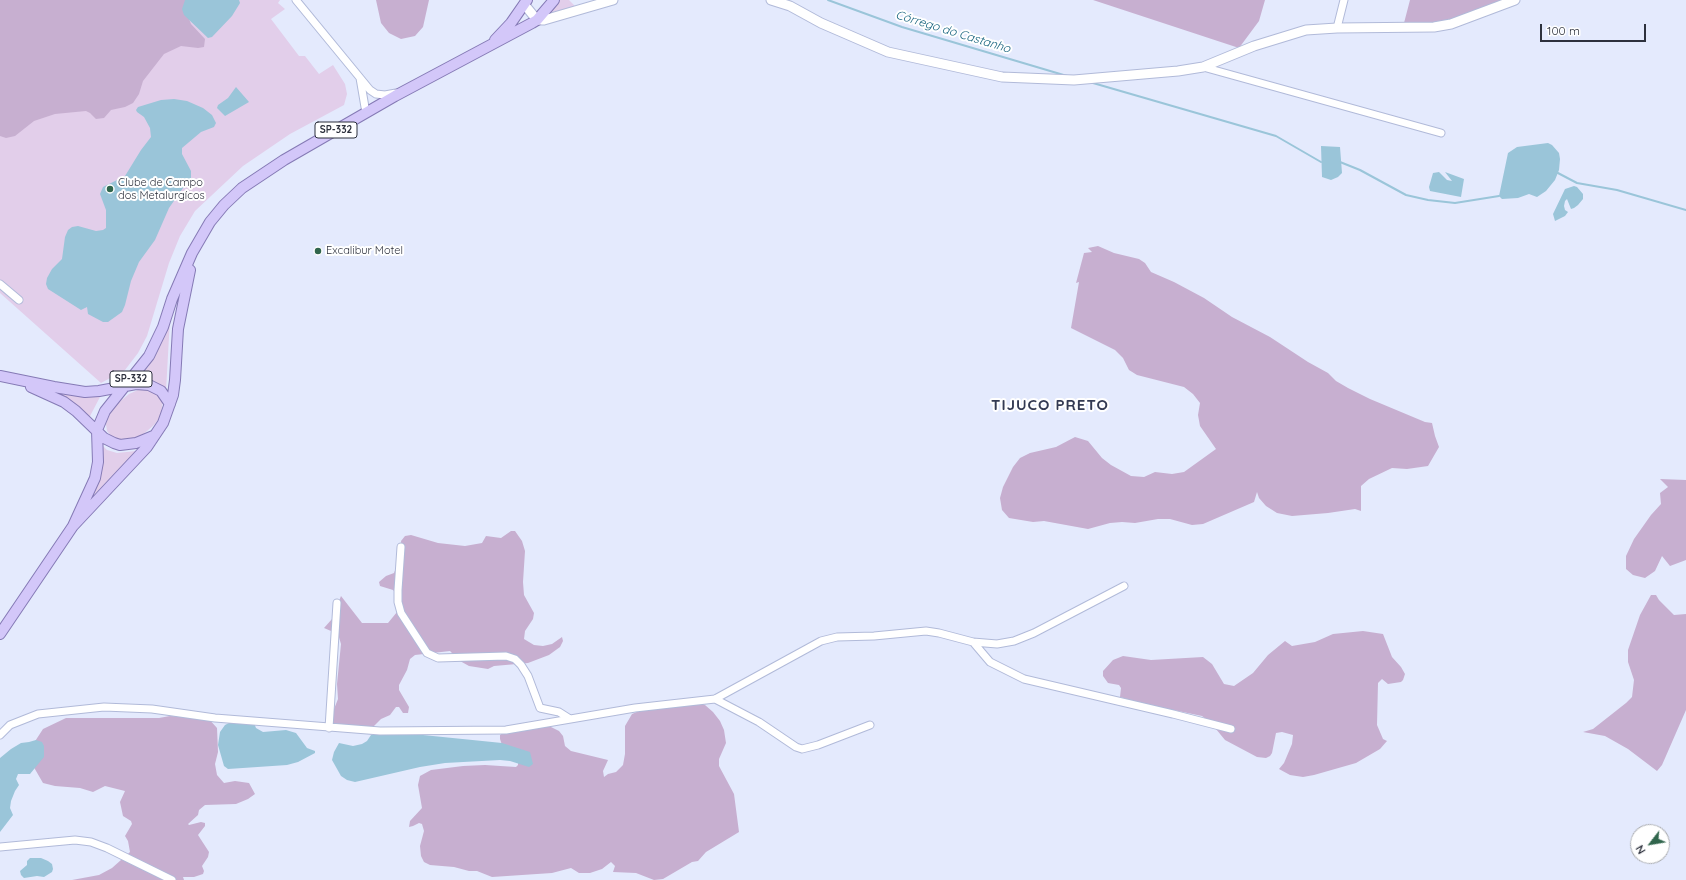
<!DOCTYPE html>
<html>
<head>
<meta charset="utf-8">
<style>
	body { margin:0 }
	#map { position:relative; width:1686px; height:880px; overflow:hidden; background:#e4eafd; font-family:Quicksand,sans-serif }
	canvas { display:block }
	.north { position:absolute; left:1630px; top:824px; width:40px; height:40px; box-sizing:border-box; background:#fff; border:1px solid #abadb1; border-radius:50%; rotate:239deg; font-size:11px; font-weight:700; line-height:16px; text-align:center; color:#2d313d }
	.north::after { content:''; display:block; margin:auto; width:14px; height:18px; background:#30654c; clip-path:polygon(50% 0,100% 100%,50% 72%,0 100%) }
	.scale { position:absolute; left:1540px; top:24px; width:106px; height:18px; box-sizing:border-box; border:2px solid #2d313d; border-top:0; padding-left:5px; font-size:12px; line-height:14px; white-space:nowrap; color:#2d313d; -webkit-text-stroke:3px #fff; paint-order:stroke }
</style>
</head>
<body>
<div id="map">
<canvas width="1686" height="880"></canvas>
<div class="north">N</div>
<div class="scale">100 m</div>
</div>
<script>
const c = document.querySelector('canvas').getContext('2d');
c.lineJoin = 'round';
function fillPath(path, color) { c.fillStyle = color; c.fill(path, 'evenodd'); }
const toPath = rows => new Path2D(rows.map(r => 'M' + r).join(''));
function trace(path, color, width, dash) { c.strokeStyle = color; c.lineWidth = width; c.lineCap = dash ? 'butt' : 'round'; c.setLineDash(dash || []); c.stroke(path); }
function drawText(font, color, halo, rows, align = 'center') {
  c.font = font + ' Quicksand,sans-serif'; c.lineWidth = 4; c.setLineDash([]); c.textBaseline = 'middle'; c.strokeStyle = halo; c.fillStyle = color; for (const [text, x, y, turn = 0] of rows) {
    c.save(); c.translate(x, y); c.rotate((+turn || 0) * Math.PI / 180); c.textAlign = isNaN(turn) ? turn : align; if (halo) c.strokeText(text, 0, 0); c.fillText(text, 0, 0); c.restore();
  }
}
const green = toPath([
	[154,0,280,0,278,3,285,9,271,19,299,56,305,56,319,74,333,65,345,84,347,94,344,105,290,134,243,166,195,211,180,236,169,263,147,336,138,353,125,370,101,383,0,293,0,92],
	[559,0,569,0,575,6,570,8,549,14],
	[170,319,166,391,156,382,138,378,148,367,156,354],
	[138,390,152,390,163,398,161,416,154,425,140,437,120,441,112,437,107,431,106,424,112,408,129,394],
	[54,393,77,396,100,397,89,418],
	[100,443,107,450,117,453,136,451,89,500]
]);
const forest = toPath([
	[0,0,189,0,189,19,191,24,205,39,204,47,198,48,181,46,164,54,143,81,139,94,133,103,125,107,111,110,104,118,96,119,90,113,86,111,55,114,34,121,15,136,6,138,0,136],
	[376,0,429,0,423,27,415,36,401,39,389,33,381,23],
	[1093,0,1265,0,1259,21,1239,48],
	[1410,0,1504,0,1463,17,1434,25,1404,23],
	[1098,246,1114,253,1139,259,1145,263,1151,272,1174,282,1204,298,1232,317,1270,337,1308,362,1328,373,1336,381,1348,388,1370,399,1425,422,1432,423,1435,436,1439,447,1428,466,1407,469,1392,468,1369,479,1361,486,1361,511,1355,509,1328,513,1292,516,1277,513,1266,506,1259,498,1257,492,1254,502,1203,524,1192,525,1170,519,1158,519,1135,523,1122,522,1110,523,1088,529,1044,521,1033,522,1009,518,1002,510,1000,498,1003,487,1013,467,1020,458,1030,453,1056,447,1075,437,1088,441,1102,458,1111,465,1131,476,1144,477,1155,472,1172,474,1184,472,1216,449,1200,426,1198,415,1200,403,1193,394,1184,387,1137,375,1129,370,1123,358,1115,350,1071,328,1079,282,1076,283,1084,253,1092,252,1088,248],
	[1660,479,1686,480,1686,560,1670,566,1662,556,1655,571,1645,578,1633,575,1626,569,1626,556,1634,539,1651,515,1661,504,1660,493,1668,487],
	[511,531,515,531,522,541,525,551,523,582,524,595,534,613,533,619,525,631,524,639,534,645,543,646,552,644,562,637,563,641,560,647,549,655,528,663,494,666,488,669,469,666,460,661,450,651,415,655,410,659,407,670,399,685,399,690,409,707,408,713,403,713,399,707,396,707,390,715,381,719,373,727,366,729,331,725,332,714,338,699,337,684,341,644,338,634,324,628,332,619,341,596,362,623,388,623,397,612,400,598,393,590,380,586,379,582,386,576,394,573,402,552,401,541,405,536,411,535,438,543,465,546,482,543,486,536,501,538],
	[1651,595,1656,595,1659,600,1674,615,1686,614,1686,710,1662,765,1657,771,1628,749,1605,736,1583,732,1593,729,1626,703,1632,697,1634,680,1628,662,1628,650,1640,615],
	[1363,631,1383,634,1392,657,1401,667,1405,674,1403,680,1401,682,1388,684,1382,679,1378,683,1377,725,1383,739,1387,741,1380,749,1356,763,1314,775,1303,777,1290,775,1279,769,1284,763,1292,744,1293,735,1282,732,1276,733,1272,753,1270,756,1266,758,1257,757,1225,740,1211,723,1202,716,1140,703,1120,697,1121,688,1119,685,1108,683,1103,676,1103,671,1113,660,1123,656,1151,660,1203,657,1212,664,1224,684,1234,686,1253,673,1268,655,1285,641,1292,646,1315,642,1333,634],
	[697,702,705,705,713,712,720,721,724,730,726,743,719,759,719,766,734,794,739,832,706,852,698,861,692,862,663,879,654,880,636,873,613,872,615,866,611,862,602,869,590,873,579,873,571,868,552,873,492,877,477,871,469,871,454,867,430,865,424,862,421,856,420,846,424,831,422,824,419,823,413,826,409,827,410,821,422,808,418,785,420,776,431,770,463,766,485,765,516,767,518,765,518,760,502,745,500,739,500,735,504,732,539,726,551,727,559,731,563,736,565,746,571,751,608,760,603,771,604,777,608,774,616,772,623,765,625,754,625,726,632,714,639,711],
	[170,716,208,718,217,728,218,752,215,764,217,775,224,783,235,781,249,783,255,794,248,799,236,804,205,805,199,810,198,815,188,824,189,825,201,822,205,823,205,826,198,835,209,852,208,857,202,866,204,871,203,874,194,877,183,877,184,880,72,880,99,875,112,868,130,852,128,841,125,836,132,824,131,821,123,816,120,802,125,791,105,786,93,792,80,788,55,786,43,783,32,764,30,749,43,729,66,718,159,718]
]);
const water = toPath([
	[185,0,239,0,240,3,232,16,212,37,208,38,184,15,182,9],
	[236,87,249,102,225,116,217,108,218,105,228,98],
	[174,99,187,101,203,108,212,115,216,123,214,127,201,132,182,148,182,154,191,171,191,178,190,183,183,188,169,208,155,240,139,262,131,281,125,305,122,312,108,322,103,322,88,314,87,307,81,310,48,289,46,284,47,278,52,269,62,259,65,237,68,230,72,227,78,226,96,231,103,230,106,228,106,210,100,194,103,187,125,176,141,150,151,137,150,128,144,117,137,112,136,110,138,107,161,100],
	[1548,143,1552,145,1559,153,1560,159,1559,170,1555,180,1546,191,1537,197,1529,194,1518,198,1502,199,1499,196,1508,153,1517,147],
	[1321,146,1340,147,1342,173,1338,177,1331,180,1322,177],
	[1439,172,1447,180,1452,181,1445,172,1464,179,1461,197,1430,191,1429,187,1433,173],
	[1574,186,1577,187,1583,194,1583,199,1578,205,1574,208,1571,209,1567,199,1565,201,1564,206,1565,210,1568,212,1565,216,1555,221,1553,214,1565,189],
	[233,721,254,723,256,728,263,732,286,730,296,733,307,748,315,751,315,753,298,762,287,765,228,769,224,766,218,745,220,732,225,725],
	[371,735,423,735,502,743,530,752,533,764,529,767,510,761,500,760,445,763,420,767,355,782,347,780,341,776,332,760,334,752,339,743,353,746,362,744,367,741],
	[36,740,42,742,44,746,44,757,30,774,18,774,16,779,19,785,15,791,11,801,10,808,13,815,0,832,0,758,11,749,21,743,29,742],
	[30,858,41,858,48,861,52,864,53,869,52,872,44,877,37,876,24,878,21,875,20,871,27,865,27,861]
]);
const stream = toPath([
	[828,0,902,27,1067,76],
	[1093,83,1276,136,1321,162],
	[1340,162,1360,170,1406,195,1428,200,1455,203,1499,196],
	[1556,172,1577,183,1617,190,1686,210]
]);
const minor = toPath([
	[296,0,370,90,376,94,385,95,396,93],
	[1337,28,1344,0],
	[1203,67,1441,133],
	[360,78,366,113],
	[0,284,19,300],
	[401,547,398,590,398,602,401,613,427,653,438,658,506,656,515,659,521,665,528,676,540,708,559,712,570,719],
	[973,642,997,644,1014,641,1034,633,1124,586],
	[715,699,759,722,796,747,802,749,818,745,870,725],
	[329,728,337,603],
	[0,735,10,725,38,714,104,707,152,709,215,718,380,731,506,730,635,708,715,699,821,641,837,637,874,636,926,631,939,633,973,642,990,662,1024,679,1173,714,1231,729],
	[0,847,75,840,91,842,107,848,172,880]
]);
const secondary = toPath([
	[771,0,790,6,821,23,888,52,1002,77,1074,80,1178,71,1203,67,1254,46,1306,30,1337,28,1434,27,1451,24,1515,0],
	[524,4,537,20,544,20,613,0]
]);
const primary = toPath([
	[495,40,511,23,527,0],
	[0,376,54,387,85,392,99,391,136,384,149,385,161,391,170,404],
	[31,387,64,402,76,411,104,438,114,443,120,445,136,443,153,436],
	[73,526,95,478,98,462,97,430,105,411,149,356,163,327,172,299,192,253,210,222,224,205,242,188,284,160,395,96,532,23,537,20,554,0],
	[0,634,73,526,147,447,163,423,173,395,175,380,178,329,190,270]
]);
const markers = [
	[110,189,4,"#30654c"],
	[318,251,4,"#30654c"]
];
const shields = [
	[336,130,42],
	[131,379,42]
];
const shieldNames = [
	["SP-332",336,130],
	["SP-332",131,379]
];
const poiNames = [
	["Clube de Campo",118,183],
	["dos Metalurgícos",118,196],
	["Excalibur Motel",326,251]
];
const waterNames = [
	["Córrego do Castanho",953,32,17]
];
const districtNames = [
	["TIJUCO PRETO",1050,405]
];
fillPath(green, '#e2ceea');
fillPath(forest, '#c7afd0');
fillPath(water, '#9ac5d9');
trace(stream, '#9ac5d9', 2);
trace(minor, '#b1bad9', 9);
trace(secondary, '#b1bad9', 11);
trace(primary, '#857ab5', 12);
trace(minor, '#fff', 7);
trace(secondary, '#fff', 9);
trace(primary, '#d3c7f9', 10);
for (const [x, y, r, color] of markers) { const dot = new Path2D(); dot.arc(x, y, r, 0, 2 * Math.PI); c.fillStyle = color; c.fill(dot); trace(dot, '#fff', 1.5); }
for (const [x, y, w] of shields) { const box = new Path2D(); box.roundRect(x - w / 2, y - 8, w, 16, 3); c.fillStyle = '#fff'; c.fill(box); trace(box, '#2d313d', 1); }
drawText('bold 10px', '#2d313d', null, shieldNames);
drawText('11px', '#2d313d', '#fff', poiNames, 'left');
drawText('italic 12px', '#105f7b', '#fff', waterNames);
c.letterSpacing = '1px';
drawText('bold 15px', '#333a53', '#fff', districtNames);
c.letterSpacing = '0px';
</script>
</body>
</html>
